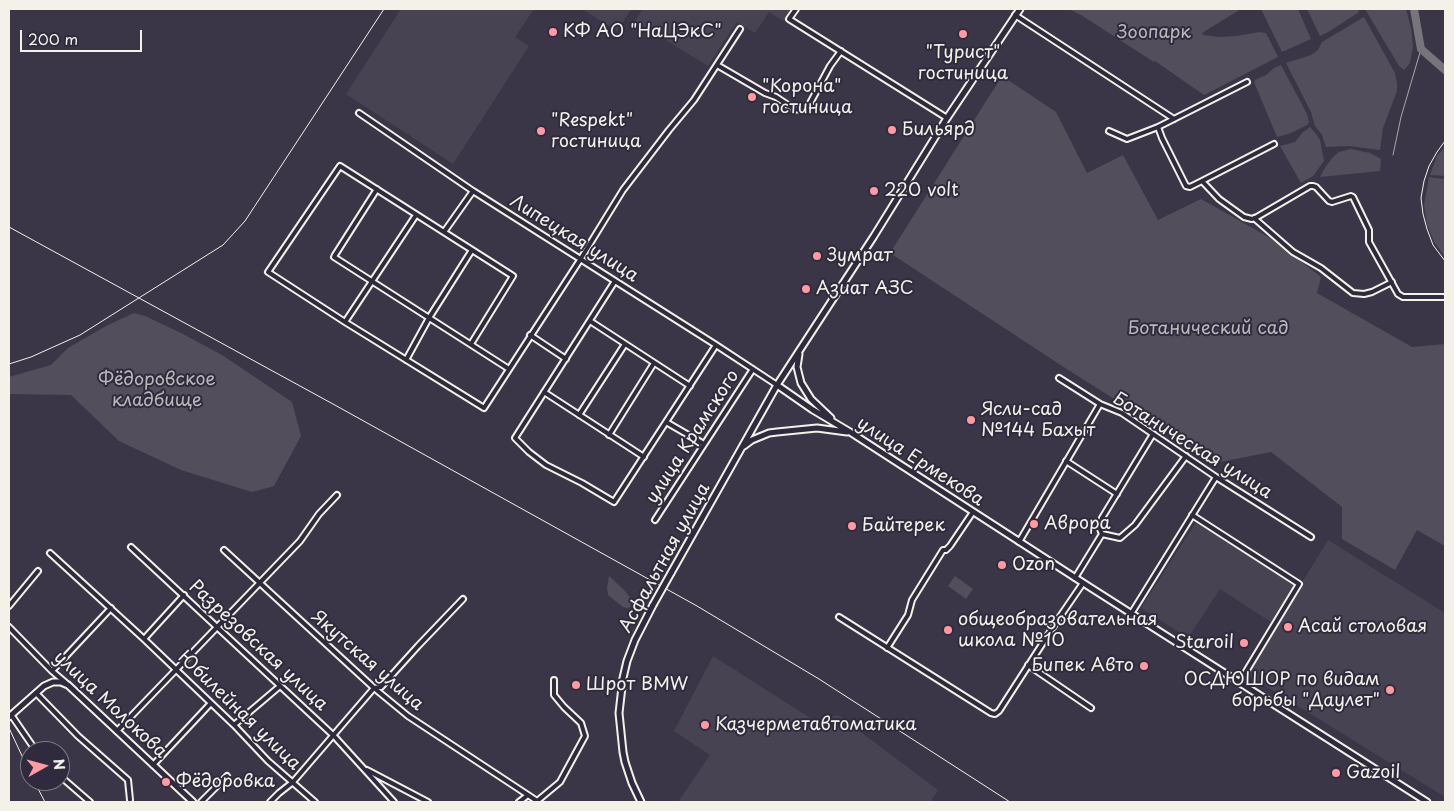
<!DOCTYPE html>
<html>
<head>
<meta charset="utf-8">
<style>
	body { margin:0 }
	#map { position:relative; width:1454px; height:811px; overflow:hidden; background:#3b3647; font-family:"Playpen Sans",sans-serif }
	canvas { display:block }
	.frame { position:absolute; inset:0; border:10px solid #f4f1e8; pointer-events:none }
	.north { position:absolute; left:20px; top:741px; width:50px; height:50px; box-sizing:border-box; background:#2f2a3d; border:1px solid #7e7a81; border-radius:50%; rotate:83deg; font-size:14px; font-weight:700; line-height:20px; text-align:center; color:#f4f1e8 }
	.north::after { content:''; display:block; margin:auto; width:18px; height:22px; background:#ff9aa2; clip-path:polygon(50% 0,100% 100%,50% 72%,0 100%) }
	.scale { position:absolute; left:20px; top:30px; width:122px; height:22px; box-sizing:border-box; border:2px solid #f4f1e8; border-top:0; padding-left:6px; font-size:15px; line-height:18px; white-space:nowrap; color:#f4f1e8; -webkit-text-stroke:4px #2f2a3d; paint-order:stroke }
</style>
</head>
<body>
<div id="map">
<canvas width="1454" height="811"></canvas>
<div class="frame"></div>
<div class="north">N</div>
<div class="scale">200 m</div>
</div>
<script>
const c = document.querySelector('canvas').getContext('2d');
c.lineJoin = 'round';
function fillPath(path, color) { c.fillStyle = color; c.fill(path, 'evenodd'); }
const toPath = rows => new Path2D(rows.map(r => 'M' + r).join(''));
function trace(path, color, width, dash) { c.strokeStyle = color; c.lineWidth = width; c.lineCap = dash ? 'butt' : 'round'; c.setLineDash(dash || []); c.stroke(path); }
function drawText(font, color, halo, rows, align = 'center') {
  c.font = font + ' "Playpen Sans",sans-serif'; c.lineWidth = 4; c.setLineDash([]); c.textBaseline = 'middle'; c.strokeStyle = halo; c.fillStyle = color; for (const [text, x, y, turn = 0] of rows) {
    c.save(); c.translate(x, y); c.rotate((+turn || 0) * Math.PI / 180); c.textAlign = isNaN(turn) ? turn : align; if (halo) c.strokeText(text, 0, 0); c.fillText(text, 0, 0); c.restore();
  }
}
const built = toPath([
	[401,9,534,9,515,37,529,46,453,164,346,94],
	[582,9,631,9,617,31],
	[643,9,792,9,783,21,769,12,755,33,737,22,708,66,635,21],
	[1196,522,1294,585,1271,622,1220,589,1188,638,1141,608],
	[1328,540,1445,613,1445,797,1246,674],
	[713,656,815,721,838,715,938,790,930,802,678,802,710,755,674,731]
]);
const green = toPath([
	[1069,9,1241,9,1202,33,1203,35,1219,37,1237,36,1259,32,1266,33,1278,57,1204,95,1155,61,1154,62,1081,15],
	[1261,9,1298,9,1311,39,1282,52],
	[1307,9,1357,9,1359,12,1330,31,1320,36],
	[1365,9,1406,9,1411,28,1413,47,1410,63,1404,70,1399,66],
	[1364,17,1395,73,1397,83,1397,91,1383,128,1380,150,1349,146,1326,147,1322,135,1315,126,1311,112,1286,63,1311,55,1318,50,1322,42],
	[1281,65,1307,114,1309,122,1307,125,1291,133,1277,137,1254,82,1255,80,1266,75,1274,68],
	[1002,76,1056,112,1087,173,1123,155,1158,220,1201,199,1272,239,1321,277,1317,293,1412,347,1445,344,1445,546,1417,530,1395,570,1342,539,1342,507,1271,452,1215,463,1059,364,890,253],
	[1310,127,1317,135,1320,140,1324,161,1313,176,1301,183,1280,146,1295,142,1302,133],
	[1445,147,1445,176,1430,175,1437,156],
	[1351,149,1370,153,1381,159,1380,171,1320,177,1326,166,1333,157,1339,152],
	[1429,177,1445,179,1445,257,1434,242,1427,224,1424,205],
	[134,313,145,316,181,333,222,355,292,402,301,436,274,486,252,492,181,470,119,441,71,395,9,394,9,377,51,365,68,348,106,326],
	[609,576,625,591,632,600,630,607,627,608,623,607,608,595,607,588],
	[955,576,973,589,966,599,948,586]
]);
const stream = toPath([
	[1393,155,1401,117,1421,49]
]);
const river = toPath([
	[1414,9,1421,49,1445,70]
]);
const street = toPath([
	[796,9,789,19,947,118],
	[1015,15,1174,119],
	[717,65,765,93,776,97,794,109,801,110,808,107,830,66,841,51],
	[359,113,473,191,716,345,777,385],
	[1158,127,1162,138,1186,186,1190,187,1202,181,1219,199,1244,217,1252,219,1257,217,1310,186,1313,186,1316,187,1329,201,1332,202,1351,196,1353,197,1369,230,1369,242,1398,294,1403,297,1443,297],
	[1109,131,1127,139,1158,127,1247,82],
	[1202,181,1274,144],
	[377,189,335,255,334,257,509,369],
	[1254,218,1293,252,1321,268,1353,293,1364,294,1372,292,1392,282],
	[444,232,473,191],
	[615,281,515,438,529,452,546,465,582,483,614,502,716,345],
	[590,321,690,386],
	[345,322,416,215],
	[530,335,566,359],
	[471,344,513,276,340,166,268,272,345,322,484,408,580,260,623,190,669,130,694,100,740,29],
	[406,360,429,318,472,250],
	[1059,378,1100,404,1122,413,1216,477,1311,537],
	[544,392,644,457],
	[579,415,625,344],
	[666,422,704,444],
	[609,435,654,363],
	[1066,461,1117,494],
	[1192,515,1299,584,1239,683],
	[655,520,753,369],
	[1102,534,1099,527,1102,518,1153,434],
	[1019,542,1100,404],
	[131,547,334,736,394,802],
	[224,550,374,688,408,716,528,795],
	[50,553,144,639,234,725,268,761,315,802],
	[1075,578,1102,534,1120,538,1135,525,1186,456],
	[9,606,38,571],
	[1131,614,1216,477],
	[839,617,991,713,995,714,999,711,1057,621,1083,583],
	[9,627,52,671,66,683],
	[144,639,184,595],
	[887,648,908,615,912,600,943,550,946,550,950,546,973,512],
	[1028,665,1091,708],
	[52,671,111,608],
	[36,693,78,736,128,780,130,800],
	[12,716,36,751],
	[234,725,280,686],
	[117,731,300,541,319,514,337,495],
	[153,765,211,703],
	[367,770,428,802],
	[60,776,90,802],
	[201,802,227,776],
	[270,802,279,793,293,782,374,688,381,687,418,646,463,599],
	[519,802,528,795,537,801],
	[536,802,560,782,585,736,581,723,564,707,554,695,554,680]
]);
const secondary = toPath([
	[799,354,797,367,801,383,811,399,831,418],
	[777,385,813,410,850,432,1088,586,1427,802],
	[744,446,752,440,769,433,777,432,817,428,847,432],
	[671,573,777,385,874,236,947,118,1020,9],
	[9,717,44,686,53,682,61,682,68,685,193,802],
	[641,802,632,783,625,762,623,752,619,713,623,678,627,661,635,640,653,605]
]);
const rail = toPath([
	[1445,141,1437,152,1429,166,1424,181,1421,198,1423,214,1427,229,1433,245,1445,261],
	[9,227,333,404,697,606,819,679,1010,802],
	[9,364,31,357,80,335,223,245,245,221,384,9],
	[9,728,30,773],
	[34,781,45,802]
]);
const secondaryBridge = toPath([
	[653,605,671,573]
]);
const markers = [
	[553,32,5,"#ff9aa2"],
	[963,34,5,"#ff9aa2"],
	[752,97,5,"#ff9aa2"],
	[892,130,5,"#ff9aa2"],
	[541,131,5,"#ff9aa2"],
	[874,191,5,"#ff9aa2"],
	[817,256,5,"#ff9aa2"],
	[806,289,5,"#ff9aa2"],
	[971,420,5,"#ff9aa2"],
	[1034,524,5,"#ff9aa2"],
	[852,526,5,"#ff9aa2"],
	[1002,565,5,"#ff9aa2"],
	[1288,627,5,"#ff9aa2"],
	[948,630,5,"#ff9aa2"],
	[1244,643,5,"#ff9aa2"],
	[1144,666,5,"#ff9aa2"],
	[576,685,5,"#ff9aa2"],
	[1390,690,5,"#ff9aa2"],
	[705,725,5,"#ff9aa2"],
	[1336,773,5,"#ff9aa2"],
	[166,782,5,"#ff9aa2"]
];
const poiNames = [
	["КФ АО \"НаЦЭкС\"",563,32],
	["\"Турист\"",963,53,"center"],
	["гостиница",963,74,"center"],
	["\"Корона\"",762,87],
	["гостиница",762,108],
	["\"Respekt\"",551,121],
	["гостиница",551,142],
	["Бильярд",902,130],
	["220 volt",884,191],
	["Зумрат",827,256],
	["Азиат АЗС",816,289],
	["Ясли-сад",981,410],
	["№144 Бахыт",981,431],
	["Аврора",1044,524],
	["Байтерек",862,526],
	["Ozon",1012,565],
	["общеобразовательная",958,620],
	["школа №10",958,641],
	["Асай столовая",1298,627],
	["Staroil",1234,643,"right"],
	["Бипек Авто",1134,666,"right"],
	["ОСДЮШОР по видам",1380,680,"right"],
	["борьбы \"Даулет\"",1380,701,"right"],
	["Шрот BMW",586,685],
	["Казчерметавтоматика",715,725],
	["Gazoil",1346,773],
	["Фёдоровка",176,782]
];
const parkNames = [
	["Зоопарк",1154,33],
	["Ботанический сад",1208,329],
	["Фёдоровское",157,380],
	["кладбище",157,401]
];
const streetNames = [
	["Липецкая улица",574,239,32],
	["улица Крамского",693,437,-57],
	["Ботаническая улица",1192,446,32],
	["улица Ермекова",920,462,33],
	["Асфальтная улица",665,558,-61],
	["Разрезовская улица",258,646,43],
	["Якутская улица",367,661,41],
	["улица Молокова",110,705,43],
	["Юбилейная улица",239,711,44]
];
fillPath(built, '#484352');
fillPath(green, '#534e5c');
trace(stream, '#aaa6a7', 1);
trace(river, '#78747b', 8);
trace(street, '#f4f1e8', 8);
trace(secondary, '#f4f1e8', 9);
trace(street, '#2f2a3d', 4);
trace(secondary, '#2f2a3d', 5);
trace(rail, '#f4f1e8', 1);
trace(secondaryBridge, '#f4f1e8', 9, []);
trace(secondaryBridge, '#2f2a3d', 5);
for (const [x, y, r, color] of markers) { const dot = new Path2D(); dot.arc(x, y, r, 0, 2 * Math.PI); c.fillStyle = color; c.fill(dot); trace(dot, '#2f2a3d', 2); }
drawText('18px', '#f4f1e8', '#2f2a3d', poiNames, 'left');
drawText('18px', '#bcb8b7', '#2f2a3d', parkNames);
drawText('18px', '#f4f1e8', '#2f2a3d', streetNames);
</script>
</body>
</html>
